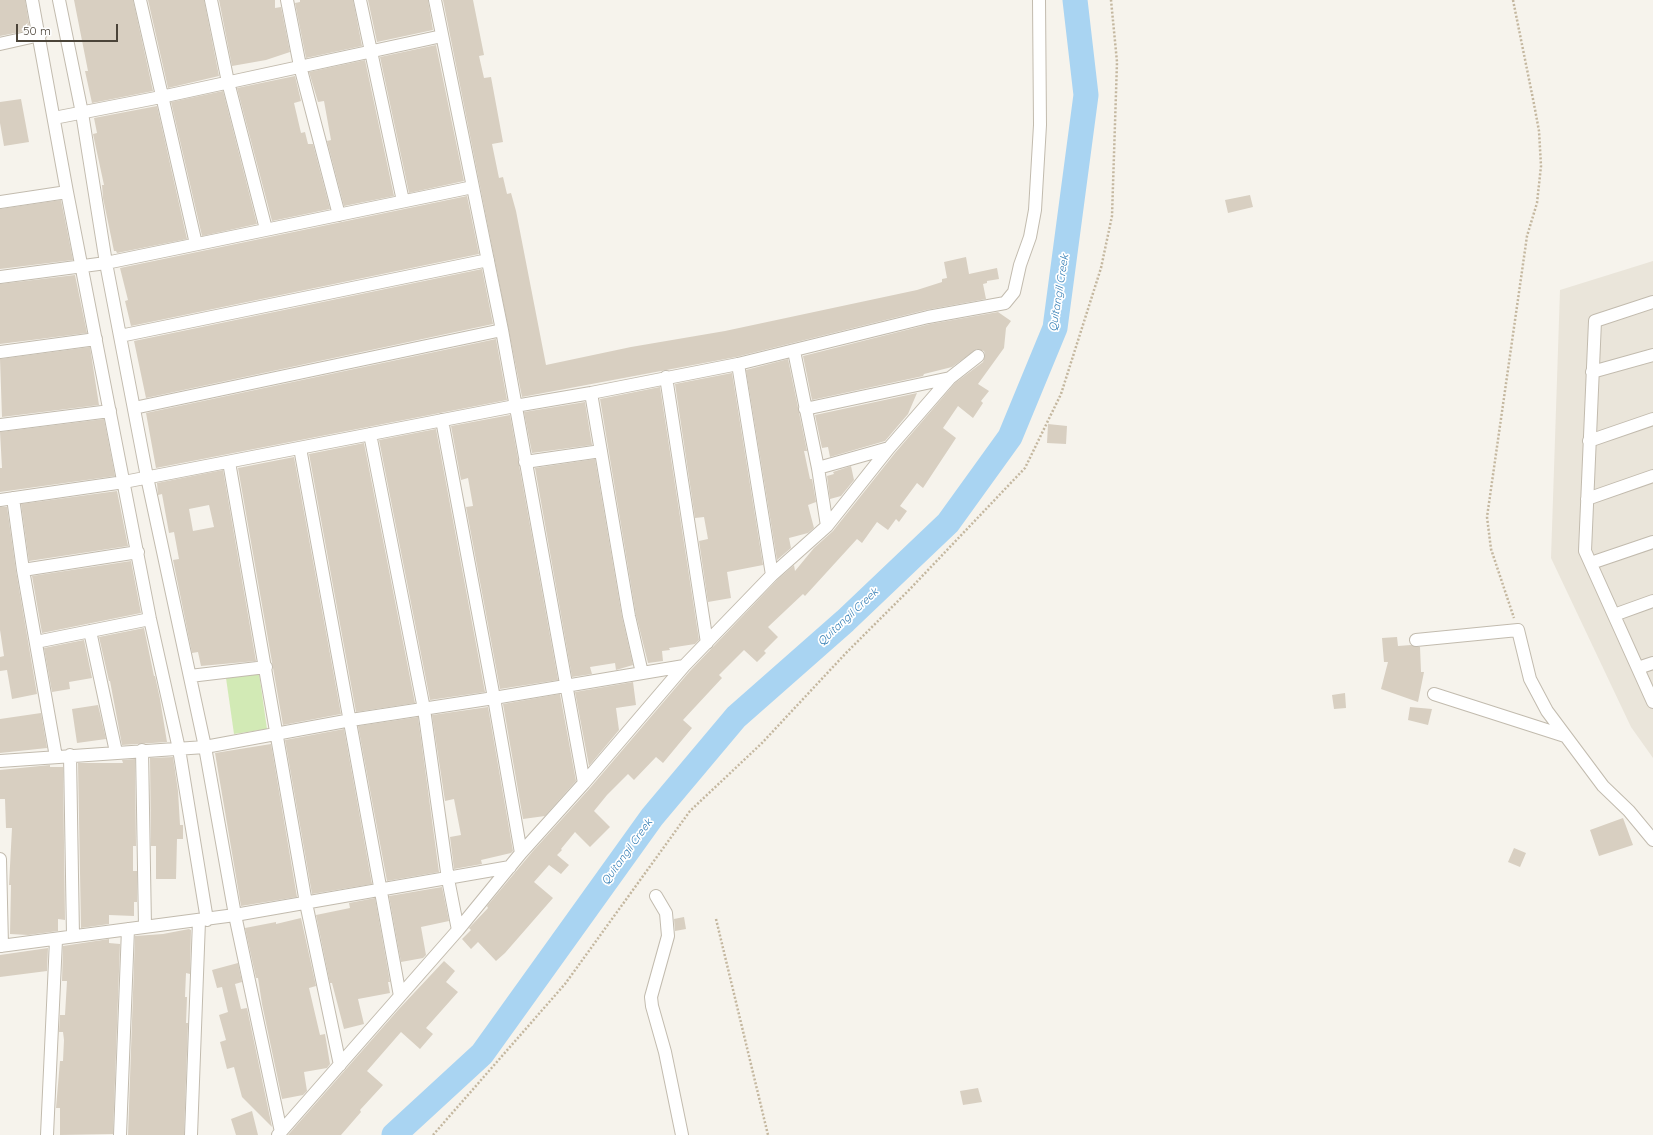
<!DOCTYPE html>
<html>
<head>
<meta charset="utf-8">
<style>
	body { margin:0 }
	#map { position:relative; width:1653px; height:1135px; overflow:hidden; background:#f6f3ec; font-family:Quicksand,sans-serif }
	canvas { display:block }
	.scale { position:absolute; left:16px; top:24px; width:102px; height:18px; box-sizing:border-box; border:2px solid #4b4439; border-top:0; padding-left:5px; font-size:12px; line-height:14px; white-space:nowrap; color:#4b4439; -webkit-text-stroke:3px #fff; paint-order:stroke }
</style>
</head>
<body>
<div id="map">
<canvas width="1653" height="1135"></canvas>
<div class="scale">50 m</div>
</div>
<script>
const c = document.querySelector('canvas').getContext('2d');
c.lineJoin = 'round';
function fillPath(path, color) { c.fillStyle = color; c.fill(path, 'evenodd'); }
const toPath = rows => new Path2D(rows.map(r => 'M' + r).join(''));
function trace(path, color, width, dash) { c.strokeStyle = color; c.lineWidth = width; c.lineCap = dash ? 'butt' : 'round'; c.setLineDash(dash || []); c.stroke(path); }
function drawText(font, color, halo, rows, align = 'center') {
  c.font = font + ' Quicksand,sans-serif'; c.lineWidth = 3.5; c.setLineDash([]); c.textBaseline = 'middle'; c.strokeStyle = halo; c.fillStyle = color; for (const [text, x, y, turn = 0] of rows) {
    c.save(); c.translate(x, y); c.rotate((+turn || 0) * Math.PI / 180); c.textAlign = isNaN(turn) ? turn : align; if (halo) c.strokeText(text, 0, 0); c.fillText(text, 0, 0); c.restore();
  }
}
const residential = toPath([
	[1653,261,1653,758,1631,727,1551,558,1560,290]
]);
const green = toPath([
	[259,673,267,729,234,734,226,678]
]);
const river = toPath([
	[394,1135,482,1054,652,817,736,717,845,621,948,523,1010,437,1055,328,1086,95,1075,0]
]);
const building = toPath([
	[0,0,25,0,30,30,0,36],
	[74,0,133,0,153,91,92,103,85,71,88,71],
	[148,0,204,0,219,76,168,88],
	[219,0,275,0,275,8,281,7,290,52,266,60,232,66],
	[300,0,353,0,362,46,306,58,295,3,300,2],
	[368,0,428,0,433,30,377,42],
	[443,0,473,0,484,55,479,56,484,78,491,77,503,142,492,144,499,178,503,177,507,194,511,193,516,211,546,365,631,347,725,331,917,290,942,282,942,279,947,278,944,262,966,257,969,274,997,268,999,279,987,281,987,283,983,284,986,299,926,310,736,357,522,397],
	[436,45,464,181,409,193,380,57],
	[365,60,394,196,344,206,327,141,331,140,324,101,318,102,309,72],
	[295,76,301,101,294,103,301,133,305,132,308,144,313,144,330,209,272,221,237,88],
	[223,91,257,224,202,236,171,102],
	[21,99,29,142,4,146,0,123,0,102],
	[157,106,187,239,117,253,116,251,114,251,103,198,102,185,104,185,93,134,97,133,94,118],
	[1250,195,1253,207,1228,213,1225,200],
	[467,196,479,254,131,326,125,301,128,300,120,268],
	[61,200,73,260,0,269,0,209],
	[482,269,493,324,146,398,134,341],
	[75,275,87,333,0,344,0,284],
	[998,312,1011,321,1006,328,1004,348,978,384,989,391,981,401,983,403,973,418,958,406,943,428,956,438,923,488,917,483,900,506,907,511,899,522,896,519,888,530,877,522,862,543,857,539,805,596,803,594,768,627,778,637,764,651,766,653,757,662,744,650,719,675,722,678,683,720,692,728,663,763,656,757,634,780,628,774,607,795,594,811,610,827,590,847,575,832,561,849,562,850,557,855,569,865,561,874,549,865,534,882,553,898,505,953,496,961,478,942,471,949,462,939,471,930,469,928,488,908,487,906,533,851,590,788,690,671,777,580,794,565,795,571,814,548,833,531,895,453,955,383,983,362,985,355,984,351,977,349,952,367,924,374,923,376,812,400,803,356,930,324],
	[496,339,507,400,156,468,146,413],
	[90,347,99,405,2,417,0,359],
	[788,359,807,451,804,451,810,479,812,479,816,502,808,505,814,528,808,533,789,538,791,548,777,560,746,370],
	[732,373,763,565,727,572,731,598,708,602,699,541,708,539,704,517,695,518,675,384],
	[660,387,699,640,695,644,669,648,670,650,662,651,663,661,648,663,636,615,600,399],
	[917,393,908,414,885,441,830,457,828,447,822,448,815,415],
	[585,402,592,445,532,453,524,412],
	[510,415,558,680,500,689,466,507,473,506,468,478,461,480,451,426],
	[104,419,115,476,0,492,0,468,2,468,0,432],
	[1048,424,1067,426,1066,444,1047,443],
	[436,429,485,692,430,700,379,440],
	[364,443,415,703,356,712,309,454],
	[294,457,341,714,283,725,238,468],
	[595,459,622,617,633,665,616,670,615,663,590,667,592,674,572,677,535,468],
	[851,466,854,480,841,496,830,499,827,476,834,474,833,472],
	[223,470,256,661,201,666,198,652,192,653,173,560,179,559,174,532,169,533,162,494,158,495,157,483],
	[209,505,214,527,193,531,189,509],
	[117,491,128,546,29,561,21,504],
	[0,507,7,507,16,571,37,694,12,699,7,670,0,671,0,657,4,656,0,630],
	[131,561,141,613,42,633,32,576],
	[144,628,154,676,155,676,160,699,167,742,122,745,110,681,109,681,99,637],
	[1397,637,1398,646,1411,645,1420,647,1421,672,1424,672,1418,702,1381,689,1388,662,1384,662,1382,638],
	[84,640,92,678,69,682,70,689,52,692,44,648],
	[633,682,636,705,616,708,619,730,589,766,575,692],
	[1345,693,1346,708,1334,709,1332,695],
	[560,694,576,781,545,816,523,819,503,704],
	[98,705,106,739,77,743,72,709],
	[488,707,513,851,511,853,481,860,482,864,454,869,450,837,461,835,454,799,445,801,432,715],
	[1410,707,1432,709,1428,725,1408,720],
	[41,713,47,748,0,753,0,719],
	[418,717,439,872,387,881,358,726],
	[344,729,372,884,312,894,285,740],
	[271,744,297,897,241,906,215,753],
	[173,757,178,791,180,825,183,825,183,839,177,839,176,879,156,879,156,846,151,846,150,758],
	[135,759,136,846,133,846,133,871,137,871,137,902,134,902,134,916,109,915,109,924,81,928,78,763,123,763,122,760],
	[50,765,50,767,63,767,65,920,58,919,58,931,28,935,10,934,11,885,9,885,12,828,6,828,5,799,0,799,0,770],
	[1623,818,1633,845,1599,856,1590,830],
	[1514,848,1526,853,1520,867,1508,862],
	[442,887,449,921,421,927,426,955,423,958,401,962,389,896],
	[375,898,390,982,388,982,390,993,358,999,364,1024,344,1029,332,983,330,983,316,915,350,908,349,903],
	[684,917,686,929,675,931,674,919],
	[301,918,316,986,309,988,320,1035,325,1034,330,1064,327,1068,304,1072,307,1091,303,1095,282,1099,262,1004,258,978,256,978,245,928,276,922,276,924],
	[189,929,191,930,190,974,186,973,185,997,187,997,186,1023,188,1023,184,1135,128,1135,135,936,163,934],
	[109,939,109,943,120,944,113,1134,60,1135,60,1108,56,1108,60,1061,63,1061,64,1040,63,1032,59,1032,60,1015,65,1015,67,981,62,981,63,946],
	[48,948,47,971,0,977,0,955],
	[444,961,455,971,446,982,458,992,426,1028,433,1034,420,1049,401,1032,367,1071,383,1085,360,1110,361,1112,341,1135,288,1135,398,1010],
	[238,963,242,982,235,984,241,1009,247,1008,272,1127,242,1097,234,1067,227,1069,220,1042,226,1040,219,1015,228,1012,222,987,217,988,212,970],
	[978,1088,982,1102,963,1105,960,1091],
	[252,1111,258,1135,236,1135,231,1119]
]);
const path = toPath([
	[1513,0,1534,104,1539,131,1541,166,1537,203,1527,236,1487,517,1491,549,1514,618],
	[716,919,768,1135],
	[433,1135,565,984,690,811,762,743,846,653,910,589,1025,468,1061,394,1101,268,1112,216,1117,62,1111,0]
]);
const street = toPath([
	[32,0,67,192,150,619,179,749,207,920],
	[59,0,82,113,106,263,147,477,205,747,235,915,281,1132],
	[140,0,196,244],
	[211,0,228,82,266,229],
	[287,0,300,66,339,215],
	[360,0,403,201],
	[435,0,502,330,584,783],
	[0,44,40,35],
	[54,118,161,97,442,36],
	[0,202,67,192],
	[0,277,106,263,473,187],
	[1653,302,1595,321,1585,551,1653,702],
	[120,336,488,260],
	[794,351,818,468,827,526],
	[0,352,96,339],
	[738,364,772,575],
	[1592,372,1653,355],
	[666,377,707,643],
	[591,393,629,616,642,673],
	[134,408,502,330],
	[805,409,950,378],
	[442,420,494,698,521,853],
	[0,425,110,411],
	[370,434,424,709,448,879,458,930],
	[1589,441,1653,419],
	[300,448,400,996],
	[229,462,306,903,340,1065],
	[525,462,601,451],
	[818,468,889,448],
	[13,498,23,570,56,757],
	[1587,499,1653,476],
	[0,500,124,482,515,406,591,393,738,364,928,317,1005,303,1014,292,1020,265,1030,237,1035,210,1040,125,1039,0],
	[1591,563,1653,542],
	[23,570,138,552],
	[1614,615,1653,601],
	[90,631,116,752],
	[1416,640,1518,630,1530,679,1547,711,1603,786,1629,811,1653,840],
	[36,642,150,619],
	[1638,668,1653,663],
	[190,676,266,667],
	[1434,694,1565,736],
	[142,750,145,927],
	[70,755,73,936],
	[0,761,205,747,351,720,494,698,684,666],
	[0,859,2,946],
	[656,896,666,913,668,936,651,997,652,1006,665,1052,682,1135],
	[0,946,235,915,510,867],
	[47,1135,56,940],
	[120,1135,128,929],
	[191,1135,199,921],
	[278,1135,458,930,521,853,584,783,684,666,772,575,827,526,889,448,950,378,978,356]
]);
const waterNames = [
	["Quitangil Creek",1059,293,-81],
	["Quitangil Creek",848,617,-43],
	["Quitangil Creek",627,852,-54]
];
fillPath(residential, '#eae5da');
fillPath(green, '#d2eab5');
trace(river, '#a9d4f2', 25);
fillPath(building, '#d8cfc1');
trace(street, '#c2bbae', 14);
trace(path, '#c4b79f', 2.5, [2, 2]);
trace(street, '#fff', 12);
drawText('italic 11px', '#2e7ab2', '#fff', waterNames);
</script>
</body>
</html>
